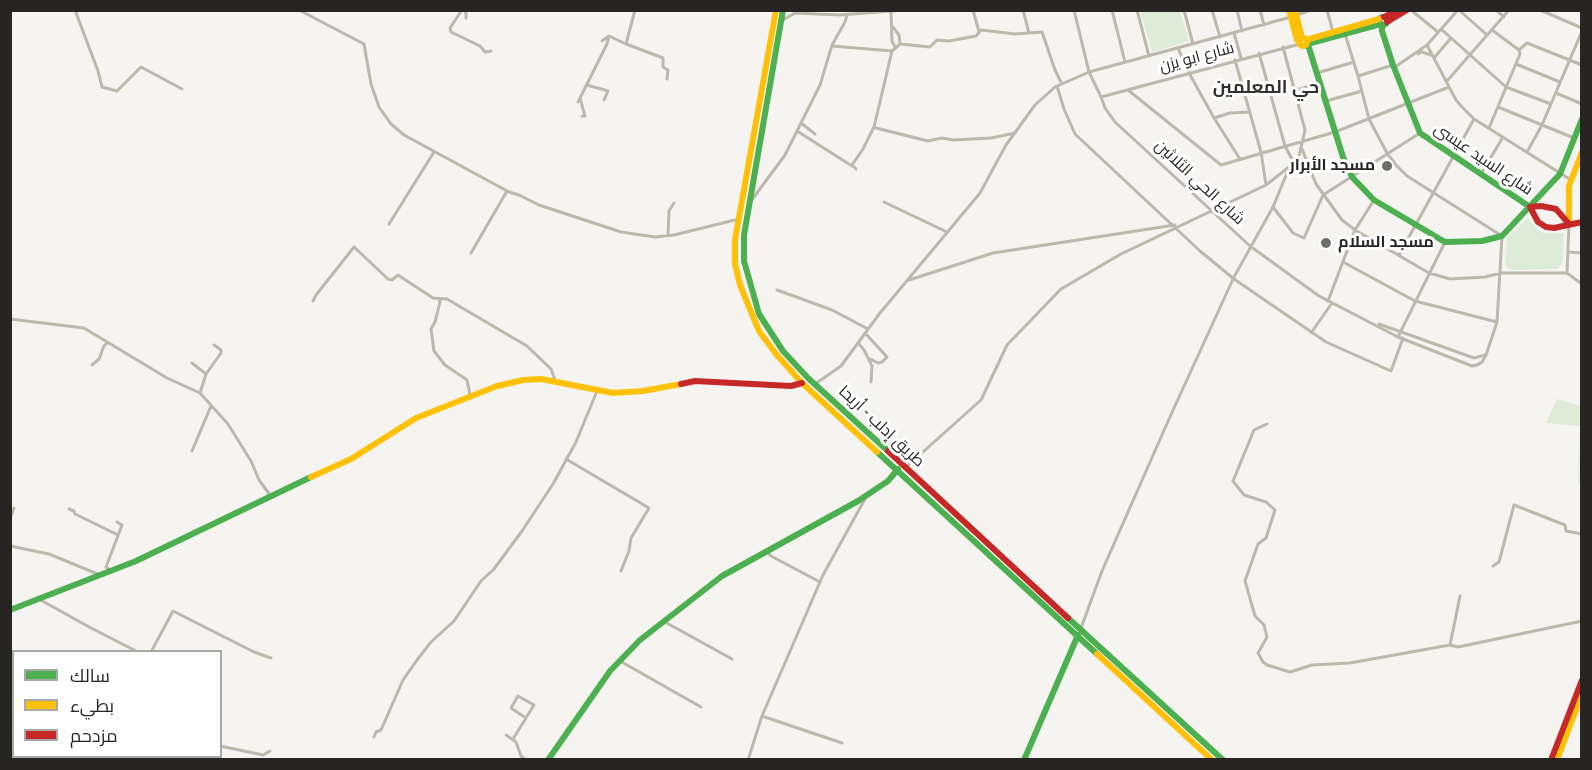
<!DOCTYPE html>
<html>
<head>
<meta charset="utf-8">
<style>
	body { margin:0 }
	#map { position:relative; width:1592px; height:770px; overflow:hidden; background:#f6f4f1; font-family:Roboto,Cairo,sans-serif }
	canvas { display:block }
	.frame { position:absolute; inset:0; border:12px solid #262523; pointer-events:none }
	.legend { position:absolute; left:12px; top:650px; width:210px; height:108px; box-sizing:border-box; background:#fff; border:2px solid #a8a8a7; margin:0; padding:8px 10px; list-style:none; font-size:18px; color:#262523 }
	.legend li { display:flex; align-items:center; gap:12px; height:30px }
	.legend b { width:30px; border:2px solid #a8a8a7 }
</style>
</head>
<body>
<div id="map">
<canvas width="1592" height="770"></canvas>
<div class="frame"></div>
<ul class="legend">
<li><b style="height:8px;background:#4caf50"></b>سالك</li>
<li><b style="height:8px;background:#ffc107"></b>بطيء</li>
<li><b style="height:8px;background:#c62828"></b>مزدحم</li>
</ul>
</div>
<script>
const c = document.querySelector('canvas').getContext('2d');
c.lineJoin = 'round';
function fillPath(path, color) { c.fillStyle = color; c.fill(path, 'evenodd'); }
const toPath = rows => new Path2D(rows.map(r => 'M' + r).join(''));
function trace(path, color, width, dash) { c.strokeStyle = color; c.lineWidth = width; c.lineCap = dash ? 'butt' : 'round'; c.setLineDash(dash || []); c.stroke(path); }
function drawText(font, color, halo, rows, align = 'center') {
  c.font = font + ' Roboto,Cairo,sans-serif'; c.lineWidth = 6; c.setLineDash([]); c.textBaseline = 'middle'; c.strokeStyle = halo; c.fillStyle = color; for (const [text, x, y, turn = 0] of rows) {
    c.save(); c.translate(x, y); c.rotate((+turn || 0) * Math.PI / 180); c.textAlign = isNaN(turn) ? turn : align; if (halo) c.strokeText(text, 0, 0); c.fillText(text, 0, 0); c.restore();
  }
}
const green = toPath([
	[1140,11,1180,11,1189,41,1152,52],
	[1528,218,1537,229,1543,233,1564,233,1563,262,1558,269,1511,270,1505,266,1507,238],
	[1557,399,1581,406,1581,482,1578,483,1580,426,1546,423]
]);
const street = toPath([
	[75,10,98,71,102,87,117,91,141,67,182,89],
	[299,10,364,44,371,84,379,107,391,124,404,135,509,192,519,195,539,205,621,232,655,237,674,235,739,219],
	[462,10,450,28,451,32,480,46,485,52,491,51],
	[464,10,466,13,466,18],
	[635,10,626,44,663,58,663,67,668,70,667,79],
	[803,10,810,12],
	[973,10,979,32],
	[1023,10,1029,33],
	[1074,10,1089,72,1101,97,1105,108,1115,122,1250,246,1319,296,1398,337,1472,366,1477,365,1482,362,1486,355,1497,322,1502,236,1407,176,1396,165,1387,153,1369,119,1358,76,1345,34],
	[1112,10,1125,62],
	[1137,10,1149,56],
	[1184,10,1193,44],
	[1212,10,1220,37],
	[1237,10,1242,31],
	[1260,10,1264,25],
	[1327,10,1333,32],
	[1411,10,1438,32],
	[1459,10,1487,35],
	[1496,10,1504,17],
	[1540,10,1582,28],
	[891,12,892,41,895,47],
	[1297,15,1311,10],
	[783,20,795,13,839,15,905,10],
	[893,27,899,35,900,43],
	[1441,29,1506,87,1551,104],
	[1234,33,1241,58],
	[602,41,609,36,626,44],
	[1427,45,1456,100,1462,107,1474,119,1571,180],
	[832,46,892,51,874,127,876,128,928,141,942,138,953,140,991,138,1015,133],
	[1178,48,1189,73,1214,118,1240,159],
	[1519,50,1527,43,1582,65],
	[892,51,900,44,930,47,937,40,949,41,976,36,981,30,1015,34,1042,32,1055,70,1062,84],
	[1259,53,1285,146,1294,163],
	[1418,54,1422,52,1431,55],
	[1434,58,1451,38],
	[1235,60,1261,152,1266,185],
	[1516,64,1560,82],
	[1395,67,1427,45,1458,10],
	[1317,73,1354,62],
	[1358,76,1393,65],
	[1447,81,1509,10],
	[587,85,608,91,604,100],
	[1057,86,1064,109,1075,134,1200,251,1234,279,1326,342,1391,371,1403,338],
	[1128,90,1221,165,1335,132,1449,87],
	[1296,90,1320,83],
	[1556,93,1582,104],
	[1101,97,1300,44],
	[580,98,585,116,582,116],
	[1326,101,1362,91],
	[578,102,607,44,609,36],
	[1498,107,1574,138],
	[1214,118,1230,113,1250,112],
	[801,123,815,134],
	[1489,128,1520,54,1519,50,1492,30],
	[797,131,852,166],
	[1302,149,1316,184,1342,220,1355,230,1429,273,1450,279,1485,277,1501,273,1567,273],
	[1527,152,1542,125,1582,31],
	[856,169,852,165,863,149,874,127],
	[1481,174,1503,137],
	[751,201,785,155,820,85,832,45,845,22,847,15],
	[884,202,947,232],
	[1273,207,1293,233,1304,238,1323,195,1420,133],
	[389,224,434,152],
	[1569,224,1567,273,1582,284],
	[668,235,669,211,674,203],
	[1568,252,1582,253],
	[471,253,507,191],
	[1399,255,1474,119],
	[1343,262,1415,301,1497,322],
	[909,280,993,253,1175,225],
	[777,290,832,310,868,329],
	[439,299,440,302,435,322,431,329,434,351,445,365,467,380,470,395],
	[313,301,316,295,354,247,388,279,392,280,398,275,433,298,447,299,527,346,551,369,555,380],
	[1328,301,1355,230,1374,200],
	[10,319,84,328,167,378,200,393,228,424,251,461,259,480,270,495],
	[1379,324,1474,358,1485,355],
	[865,333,887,357,882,362,878,363,868,358],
	[1311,333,1332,303],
	[1398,337,1445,242],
	[859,344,864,350,872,366,871,382],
	[192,363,206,374,200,393],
	[92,365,99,359,104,346,107,343],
	[206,374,221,353,221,350,214,345],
	[815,384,841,366,880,313,980,193,1006,145,1035,105,1055,87,1089,72,1291,17],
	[1267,424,1254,430,1233,481,1244,495,1266,502,1275,510,1266,538,1258,544,1245,581,1255,616,1264,625,1267,637,1258,653,1263,662,1267,665,1290,672,1312,665,1350,663,1450,645,1458,647,1582,621],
	[192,451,211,406],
	[566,459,649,508,631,538,629,551,621,571],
	[905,468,981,400,1007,345,1061,289,1121,254,1266,185,1294,163,1299,156,1305,130,1283,47],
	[69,509,74,511,75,514,118,535],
	[10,519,14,508],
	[10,546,49,554,100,575],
	[767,552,771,556,820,582],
	[1493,566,1499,562,1514,505,1565,525,1566,531,1582,534],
	[110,570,106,567,122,525,117,522],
	[37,598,91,628,138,652],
	[665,622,732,659],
	[1081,628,1102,571,1169,419,1234,277,1273,207,1289,168],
	[1450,645,1460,596],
	[151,652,173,611,254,652,271,658],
	[620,661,701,707],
	[762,716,842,743],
	[506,735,516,742,521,756,526,760],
	[374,737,376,732,381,730,403,680,417,660,431,642,454,621,481,581,494,569,522,531,553,484,576,442,597,391],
	[513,739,534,705,518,696,511,708,526,718],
	[220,746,263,755,270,751],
	[188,760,189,756],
	[748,760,762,716,823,575,866,497]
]);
const fast = toPath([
	[783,10,744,235,744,261,759,314,783,351,808,378,888,451],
	'1379 21a4 4 0 1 1 8 0a4 4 0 1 1-8 0Z',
	[1382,25,1382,31,1393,65,1420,133,1530,207],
	[1307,44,1381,24],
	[1306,45,1309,48,1343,157,1352,177,1374,200,1445,242,1482,241,1502,236,1560,174,1582,119],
	[877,452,1097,654],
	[10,610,136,561,311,477],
	[1068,618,1223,760],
	[548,760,610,671,640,640,722,576,858,501,888,481,898,469],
	[1024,760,1078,635]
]);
const slow = toPath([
	[776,10,735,240,735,264,740,285,759,331,776,354,802,383,877,452],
	[1289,10,1297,40,1300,41],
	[1295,10,1302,38],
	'1299 42a4 4 0 1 1 8 0a4 4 0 1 1-8 0Z',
	[1306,40,1379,19],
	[1569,224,1569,186,1582,152],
	[311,477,351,459,416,418,497,386,523,380,541,379,613,393,643,391,681,384],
	[1097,654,1212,760],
	[1557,760,1582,694]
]);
const jam = toPath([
	[1384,17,1398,10],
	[1387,22,1407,10],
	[1569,224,1556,209,1541,206,1530,207,1538,222,1546,227,1554,228,1582,222],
	[681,384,695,381,791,386,802,383],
	[888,451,1068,618],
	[1551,760,1582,680]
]);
const markers = [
	[1387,166,6,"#6f6d6b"],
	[1326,243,6,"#6f6d6b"]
];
const streetNames = [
	["شارع ابو يزن",1197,58,-15],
	["شارع السيد عيسى",1483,160,34],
	["شارع الحي الثلاثين",1199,183,43],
	["طريق إدلب - أريحا",881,427,43]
];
const poiNames = [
	["مسجد الأبرار",1375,166],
	["مسجد السلام",1338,243,"left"]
];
const neighbourhoodNames = [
	["حي المعلمين",1266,88]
];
fillPath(green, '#dcecd7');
trace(street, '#bdb8ac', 3);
trace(fast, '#4caf50', 6);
trace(slow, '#ffc107', 6);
trace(jam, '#c62828', 6);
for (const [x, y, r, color] of markers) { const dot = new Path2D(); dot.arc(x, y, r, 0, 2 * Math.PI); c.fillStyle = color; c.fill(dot); trace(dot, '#fff', 2); }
drawText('16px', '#262523', '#fff', streetNames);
drawText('bold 16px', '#262523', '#fff', poiNames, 'right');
drawText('bold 18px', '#33312d', '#fff', neighbourhoodNames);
</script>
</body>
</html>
